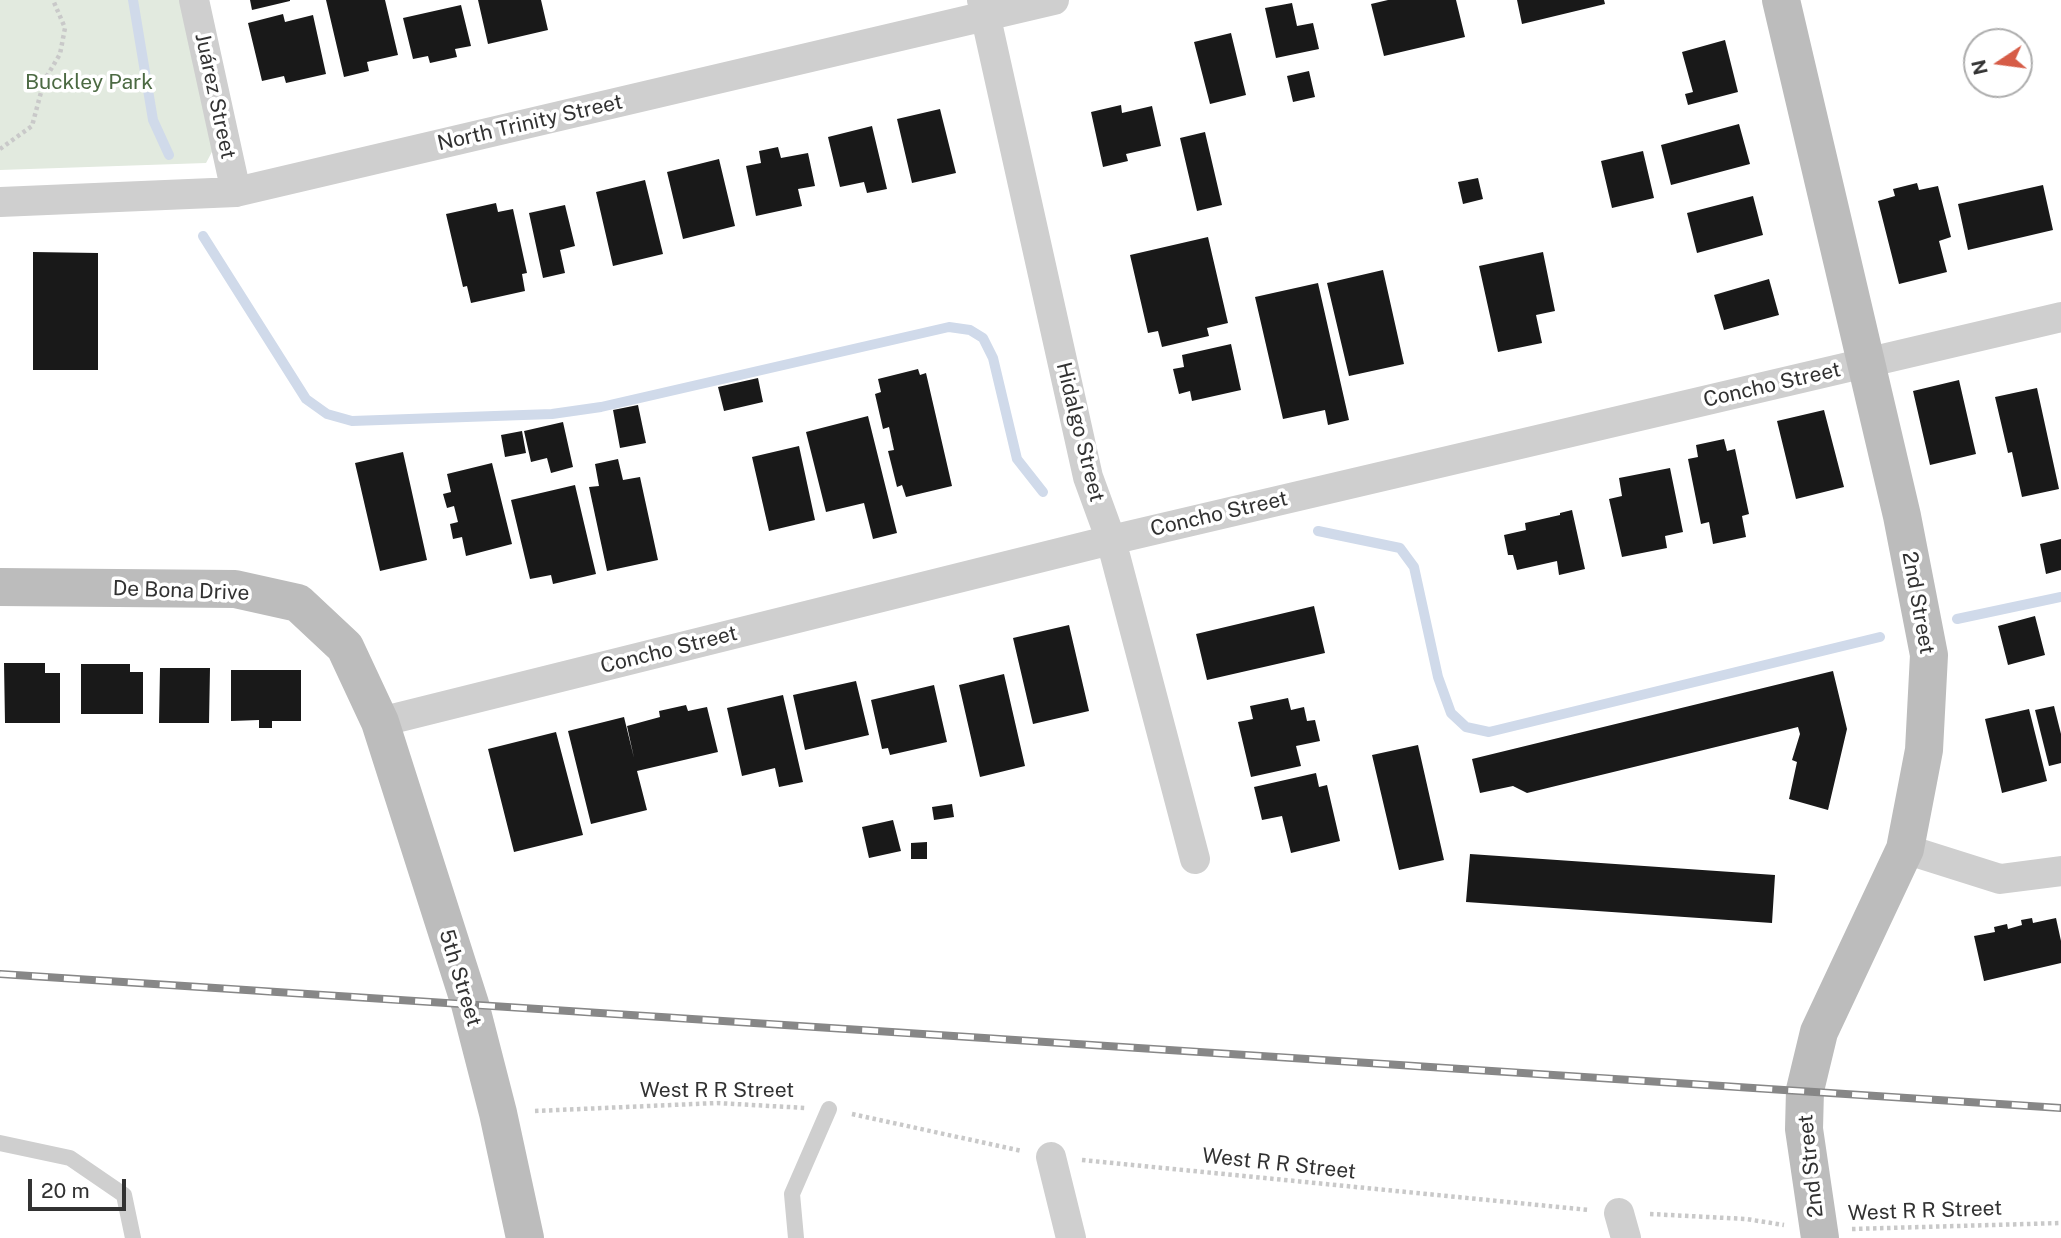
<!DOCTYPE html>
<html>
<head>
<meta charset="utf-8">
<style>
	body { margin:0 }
	#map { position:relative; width:2061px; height:1238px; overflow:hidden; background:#fff; font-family:"Public Sans",sans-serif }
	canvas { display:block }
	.north { position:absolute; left:1963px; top:28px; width:70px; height:70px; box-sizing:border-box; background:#fff; border:2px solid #adadad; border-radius:50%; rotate:257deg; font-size:19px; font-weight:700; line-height:28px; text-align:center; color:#323232 }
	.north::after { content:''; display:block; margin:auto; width:24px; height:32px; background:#d65c47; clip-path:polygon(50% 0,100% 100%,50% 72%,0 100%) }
	.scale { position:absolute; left:28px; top:1179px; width:98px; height:32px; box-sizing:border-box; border:4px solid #323232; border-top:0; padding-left:9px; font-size:21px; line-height:24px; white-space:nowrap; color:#323232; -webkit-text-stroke:5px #fff; paint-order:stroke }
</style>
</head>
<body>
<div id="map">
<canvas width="2061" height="1238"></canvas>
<div class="north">N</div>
<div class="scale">20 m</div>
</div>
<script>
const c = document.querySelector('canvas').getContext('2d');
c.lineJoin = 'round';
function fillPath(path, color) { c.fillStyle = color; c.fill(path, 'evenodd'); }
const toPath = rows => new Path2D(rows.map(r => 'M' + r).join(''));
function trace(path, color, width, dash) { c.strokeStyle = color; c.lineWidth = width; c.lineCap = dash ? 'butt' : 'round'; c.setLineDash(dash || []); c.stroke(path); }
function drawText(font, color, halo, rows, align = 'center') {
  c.font = font + ' "Public Sans",sans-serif'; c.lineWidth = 7; c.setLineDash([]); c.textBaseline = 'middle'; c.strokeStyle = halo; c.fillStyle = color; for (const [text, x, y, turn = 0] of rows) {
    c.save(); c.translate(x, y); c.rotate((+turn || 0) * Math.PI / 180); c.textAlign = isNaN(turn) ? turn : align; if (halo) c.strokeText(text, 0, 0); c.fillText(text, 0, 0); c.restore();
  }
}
const green = toPath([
	[0,0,180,0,214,148,206,163,0,170]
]);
const stream = toPath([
	[133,0,153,120,169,155],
	[203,236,306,399,327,414,352,421,552,414,601,407,949,327,970,330,983,338,993,358,1017,459,1043,492],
	[1318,531,1400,548,1414,567,1438,677,1451,713,1466,727,1489,732,1880,637],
	[1957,619,2061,597]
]);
const building = toPath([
	[250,0,290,0,290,1,252,10],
	[326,0,385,0,398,55,367,62,369,71,344,77],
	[478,0,541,0,548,30,488,44],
	[1388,0,1456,0,1465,37,1384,56,1371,4],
	[1517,0,1604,0,1605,4,1522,24],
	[1292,3,1297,26,1313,23,1319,49,1276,58,1265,8],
	[461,5,471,46,455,49,457,57,430,63,428,56,413,59,403,18],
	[283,14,285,22,313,15,326,74,286,83,284,76,262,81,248,23],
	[1231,33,1246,95,1210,104,1194,42],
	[1725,40,1738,92,1688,105,1685,94,1693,92,1682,52],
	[1309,71,1315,97,1293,102,1287,76],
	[1121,105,1122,113,1152,106,1161,146,1126,154,1128,161,1103,167,1091,112],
	[940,109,956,173,912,183,897,119],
	[1739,124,1750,164,1671,185,1661,145],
	[872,126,887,189,867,193,864,182,840,187,828,137],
	[1205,132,1222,205,1197,211,1180,138],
	[778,147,781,158,808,153,815,186,798,189,802,206,756,216,746,166,761,163,759,151],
	[1643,151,1654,198,1612,208,1601,161],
	[719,159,735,226,683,239,667,172],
	[1478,178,1483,199,1463,204,1458,182],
	[645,180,663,254,613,266,596,192],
	[1917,183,1919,190,1938,186,1951,237,1939,241,1947,272,1899,284,1878,201,1895,196,1893,189],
	[2043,185,2053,230,1968,250,1958,204],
	[1753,196,1763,235,1697,253,1687,213],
	[496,203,498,212,513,209,527,273,522,274,525,291,471,303,467,286,463,287,446,214],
	[565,205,575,246,560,250,565,273,543,278,529,213],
	[1208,237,1228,323,1207,328,1209,336,1162,347,1158,331,1148,333,1130,255],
	[33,252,98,253,98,370,33,370],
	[1543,252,1555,311,1536,315,1542,343,1498,352,1479,266],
	[1383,270,1404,364,1349,376,1327,283],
	[1769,279,1779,315,1724,330,1714,295],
	[1318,283,1349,420,1328,425,1325,410,1283,419,1255,297],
	[1231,344,1241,390,1192,401,1190,391,1179,394,1173,369,1184,367,1182,355],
	[918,369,920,375,926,373,952,486,906,497,902,485,897,487,888,451,894,450,889,427,883,429,875,394,881,392,878,379],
	[758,378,763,402,724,411,718,387],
	[1959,380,1976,454,1930,465,1913,391],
	[2037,388,2059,489,2022,497,2012,452,2008,453,1995,397],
	[638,405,646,443,620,448,613,410],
	[1824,410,1844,487,1796,499,1777,421],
	[868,416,897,533,873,539,864,503,826,512,806,432],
	[563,422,573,467,551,473,547,458,531,462,524,431],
	[522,431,526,453,505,457,501,435],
	[1724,439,1727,451,1735,449,1749,514,1742,516,1746,537,1713,544,1709,522,1701,524,1688,459,1698,457,1696,445],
	[799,446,815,520,769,531,752,457],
	[403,452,427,560,380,571,355,463],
	[618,459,623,480,640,477,658,560,607,571,589,487,599,486,595,464],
	[492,463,512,544,466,556,462,537,453,539,450,524,458,522,454,506,447,508,443,494,451,492,447,474],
	[1670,468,1683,532,1665,536,1667,548,1622,557,1609,499,1622,496,1619,478],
	[575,485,596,574,553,584,551,575,530,579,511,500],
	[1572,510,1585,569,1559,575,1557,561,1517,570,1513,555,1508,555,1504,535,1526,530,1525,523,1560,515,1560,513],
	[2061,539,2061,570,2046,574,2040,544],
	[1314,606,1325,653,1207,680,1196,634],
	[2035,616,2045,655,2008,665,1998,626],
	[1069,625,1089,711,1033,724,1013,638],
	[4,663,45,663,45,673,60,673,60,723,5,723],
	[81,664,130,664,130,672,143,672,143,714,81,714],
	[160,668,210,668,209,723,159,723],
	[231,670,301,670,301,721,272,721,272,728,259,728,259,720,231,721],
	[1833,671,1847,729,1828,810,1789,799,1797,762,1792,760,1800,734,1798,727,1527,793,1513,786,1480,793,1472,759],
	[1004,674,1025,766,980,777,959,685],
	[856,681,869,735,805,750,793,695],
	[934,685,947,742,890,755,888,748,882,749,871,700],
	[783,695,803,782,779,787,775,768,742,776,727,708],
	[1288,698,1291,710,1304,707,1307,721,1315,720,1320,741,1296,746,1301,766,1251,777,1238,722,1253,719,1250,706],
	[686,705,688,711,707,707,718,752,637,771,647,810,591,824,568,731,624,717,634,758,627,726,660,717,659,711],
	[2054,706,2061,734,2061,763,2049,766,2035,710],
	[2029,709,2047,781,2002,793,1985,719],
	[556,732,583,835,514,852,488,749],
	[1418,745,1444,860,1399,870,1372,755],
	[1316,773,1319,787,1327,785,1340,841,1291,853,1282,816,1262,820,1254,787],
	[952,804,954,817,934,820,932,807],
	[893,820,901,851,869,858,862,827],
	[927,842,927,859,911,859,911,843],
	[1470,854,1775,875,1772,923,1466,902],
	[2032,918,2033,923,2056,918,2061,941,2061,963,1984,981,1974,936,1995,932,1994,927,2007,924,2008,929,2022,925,2021,920]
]);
const path = toPath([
	[0,149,32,126,44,81,60,54,65,28,53,0],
	[535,1111,717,1103,806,1108],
	[852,1114,1022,1151],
	[1082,1160,1589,1210],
	[1650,1214,1746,1219,1784,1225],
	[1852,1229,2061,1223]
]);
const lane = toPath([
	[0,1143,70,1158,124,1195,133,1238],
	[796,1238,792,1194,829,1109]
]);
const street = toPath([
	[194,0,236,192],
	[982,0,1088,477,1111,540,1195,859],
	[0,202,236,192,1054,0],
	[380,722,1111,540,2061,317],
	[1905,849,2000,879,2061,871],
	[1051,1157,1071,1238],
	[1619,1213,1626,1238]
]);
const secondary = toPath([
	[1781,0,1902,516,1929,655,1924,750,1905,849,1819,1032,1805,1090,1804,1129,1820,1238],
	[0,587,235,589,298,603,345,647,380,722,470,1004,498,1113,525,1238]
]);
const rail = toPath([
	[0,974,2061,1108]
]);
const parkNames = [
	["Buckley Park",89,83]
];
const streetNames = [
	["Juárez Street",215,96,78],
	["North Trinity Street",530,123,-13],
	["Concho Street",1772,385,-13],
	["Hidalgo Street",1080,432,76],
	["Concho Street",1219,514,-13],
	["De Bona Drive",181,591,2],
	["2nd Street",1918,603,80],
	["Concho Street",669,650,-14],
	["5th Street",460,978,73],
	["West R R Street",717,1091],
	["West R R Street",1279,1164,6],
	["2nd Street",1811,1166,-96],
	["West R R Street",1925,1211,-2]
];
fillPath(green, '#e2eadf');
trace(stream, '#d0daea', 10);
fillPath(building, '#191919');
trace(path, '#c9c9c9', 4.5, [3.5, 3.5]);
trace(lane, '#cfcfcf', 16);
trace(street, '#cfcfcf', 30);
trace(secondary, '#bcbcbc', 38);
trace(rail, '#878787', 8);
trace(rail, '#fff', 5, [16]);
drawText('21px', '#4c6a43', '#fff', parkNames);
drawText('21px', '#323232', '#fff', streetNames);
</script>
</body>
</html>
